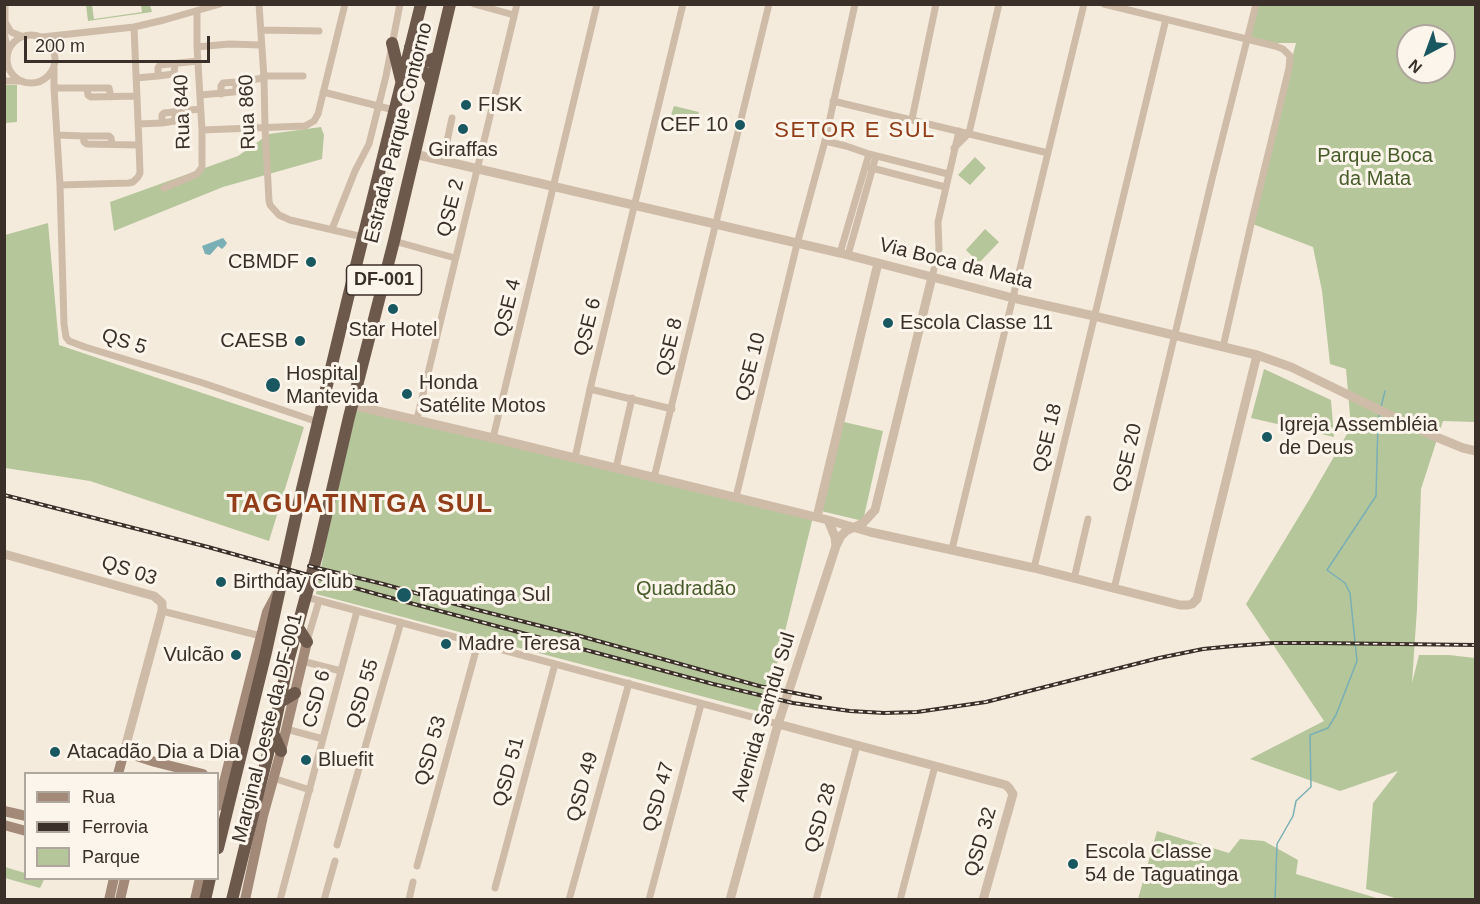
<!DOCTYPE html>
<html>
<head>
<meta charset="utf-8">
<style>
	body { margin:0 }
	#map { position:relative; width:1480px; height:904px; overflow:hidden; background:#f5ebdd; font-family:Arial,sans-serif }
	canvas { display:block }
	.frame { position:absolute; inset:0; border:6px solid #3b2f29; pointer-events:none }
	.legend { position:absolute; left:24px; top:772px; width:195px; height:108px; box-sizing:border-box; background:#fcf5eb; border:2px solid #afa69d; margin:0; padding:8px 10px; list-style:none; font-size:18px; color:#3b2f29 }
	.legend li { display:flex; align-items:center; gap:12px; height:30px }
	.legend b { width:30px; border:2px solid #afa69d }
	.north { position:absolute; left:1396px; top:24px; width:60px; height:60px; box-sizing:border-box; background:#fcf5eb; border:2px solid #afa69d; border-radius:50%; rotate:221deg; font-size:16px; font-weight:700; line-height:24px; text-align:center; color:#3b2f29 }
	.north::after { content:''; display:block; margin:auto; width:21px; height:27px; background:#195861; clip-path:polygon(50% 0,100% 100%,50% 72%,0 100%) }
	.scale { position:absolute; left:24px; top:36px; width:186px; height:27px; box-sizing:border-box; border:3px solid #3b2f29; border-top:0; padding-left:8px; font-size:18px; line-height:21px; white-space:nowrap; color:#3b2f29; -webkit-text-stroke:4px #fcf5eb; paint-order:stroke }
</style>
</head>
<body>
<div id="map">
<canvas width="1480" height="904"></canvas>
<div class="frame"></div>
<ul class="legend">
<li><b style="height:8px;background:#a38a78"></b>Rua</li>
<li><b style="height:8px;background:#3b2f29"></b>Ferrovia</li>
<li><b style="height:16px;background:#b5c69b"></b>Parque</li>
</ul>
<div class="north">N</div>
<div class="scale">200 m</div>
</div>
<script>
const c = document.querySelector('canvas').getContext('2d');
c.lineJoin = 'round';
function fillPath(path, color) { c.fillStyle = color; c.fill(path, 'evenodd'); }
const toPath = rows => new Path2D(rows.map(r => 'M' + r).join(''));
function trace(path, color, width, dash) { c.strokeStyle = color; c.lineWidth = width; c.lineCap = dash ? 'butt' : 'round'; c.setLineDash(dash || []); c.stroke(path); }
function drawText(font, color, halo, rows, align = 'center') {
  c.font = font + ' Arial,sans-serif'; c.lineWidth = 6; c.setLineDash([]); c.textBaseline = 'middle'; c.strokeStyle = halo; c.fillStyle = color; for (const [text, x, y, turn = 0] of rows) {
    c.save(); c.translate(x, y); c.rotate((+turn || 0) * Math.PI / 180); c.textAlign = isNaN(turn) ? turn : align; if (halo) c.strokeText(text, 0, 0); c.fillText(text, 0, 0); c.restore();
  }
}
const green = toPath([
	[86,5,92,5,94,19,142,12,141,5,150,5,152,12,88,21],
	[1255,5,1475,5,1475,422,1443,421,1421,489,1417,609,1412,683,1419,655,1449,655,1475,658,1475,899,1398,899,1366,889,1373,803,1398,771,1340,791,1250,759,1324,721,1246,604,1309,500,1351,427,1346,369,1330,364,1322,291,1313,247,1250,223,1296,43,1243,43],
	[1408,36,1444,36,1444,72,1408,72],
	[5,85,17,85,17,122,5,123],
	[674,106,699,112,695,125,670,118],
	[321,127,324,135,322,159,223,187,114,231,110,202,238,156,269,134],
	[975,157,986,168,970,185,958,175],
	[48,223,59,345,304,427,269,541,90,481,5,468,5,235],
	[985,229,999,242,979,263,966,250],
	[1264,369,1331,400,1334,437,1251,418],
	[352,405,813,517,765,713,316,594],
	[844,422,883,431,863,521,821,511],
	[1157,831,1229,853,1240,839,1264,841,1298,860,1296,874,1380,899,1138,899],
	[5,867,25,873,26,878,44,879,43,882,40,888,5,878]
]);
const water = toPath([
	[223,238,227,243,225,246,222,249,218,246,210,255,205,254,202,246]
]);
const stream = toPath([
	[1381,407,1385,391],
	[1275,900,1277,844,1293,816,1296,801,1311,787,1310,735,1328,728,1336,715,1357,661,1350,593,1345,583,1327,570,1376,496,1378,422,1379,415]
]);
const minor = toPath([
	[259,4,264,78,265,127,269,201,270,205,279,215,290,220,363,237],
	[474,4,514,15],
	[1104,4,1275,46,1283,49,1290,56,1289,68,1252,220,1223,347],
	[5,22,11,32,21,36],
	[5,26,5,4],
	[261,30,319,31],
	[4,33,8,51],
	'7 59a24 24 0 1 1 48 0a24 24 0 1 1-48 0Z',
	[42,37,134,27,164,20,220,4],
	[197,47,229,44,261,45],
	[54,67,54,88,60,185,64,324,66,337,69,341,85,347,203,383,318,422],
	[158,76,174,74,175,64],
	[263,76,303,76],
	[136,78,158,76,158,68,160,65,198,61],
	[4,81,22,81],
	[54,88,87,88,88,95,91,97,137,96],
	[87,88,109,88,111,97],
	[323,92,394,110],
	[221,94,221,86,223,83,236,82],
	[200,95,234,92,236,90,236,82,264,78],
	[833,101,1048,153],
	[912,119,936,4],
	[162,123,175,121,175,111],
	[138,124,162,123,162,115,164,113,200,109],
	[202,130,305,126,314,121,318,114,345,4],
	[57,135,83,136,84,142,87,144,139,145],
	[83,136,109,136,111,138,112,144],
	[825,141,846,146,869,154,948,174],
	[954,148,969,133,999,4],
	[443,160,452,118],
	[868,167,945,187],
	[60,185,129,183,133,182,138,177,140,173,139,145,134,27],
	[164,188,197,174,202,167,202,130,197,47,197,11],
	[332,229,355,171,369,144,386,76,400,4],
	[394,241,455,258],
	[840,253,869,154],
	[848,255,876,156],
	[932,277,939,249,938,222,959,131],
	[590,389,672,409],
	[417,419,517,4],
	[493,438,597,4],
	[575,458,590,389,683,4],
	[616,468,632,398],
	[654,478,769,4],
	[736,497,797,244,825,141,855,4],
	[952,549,1084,4],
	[1034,568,1166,19],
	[1074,579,1088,519],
	[1114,589,1212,179,1256,4],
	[306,597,778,724],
	[162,611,261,636],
	[307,641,319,601],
	[302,661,341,671],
	[286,729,323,739],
	[273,778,310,790],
	[337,845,401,622],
	[417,866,478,643],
	[495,888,555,664],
	[280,900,357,611],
	[324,900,335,861],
	[409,900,413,882],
	[569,900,629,683],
	[649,900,701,704],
	[816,900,857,745],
	[900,900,935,766]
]);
const tertiary = toPath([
	[414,154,840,253,1013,298,1094,316,1257,355,1291,367,1429,434,1463,448,1476,451],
	[352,405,493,438,828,520,870,532,1034,568,1180,605,1188,605,1192,604,1197,599,1257,355],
	[817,517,878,263],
	[828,520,835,537,836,546],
	[4,554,154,596,162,603,162,611,124,752],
	[778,724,1006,785,1009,788,1013,794,983,900],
	[730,900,778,724,836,546,841,536,846,531,863,523,875,510,932,277]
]);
const secondary = toPath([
	[118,774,124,752,155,762,203,774],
	[218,806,267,612,277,593],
	[4,811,26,816],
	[4,825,26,831],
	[109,900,114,878],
	[120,900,125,878],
	[195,900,200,878],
	[245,900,263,816,281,751,307,642]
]);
const trunk = toPath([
	[392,43,401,80],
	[410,47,418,59,423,61,428,61,437,57],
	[403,73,411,67,416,68,426,73,431,81],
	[297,626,307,642],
	[280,702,295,693],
	[273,733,281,751],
	[218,848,266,652,302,489,347,302,421,4],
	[205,900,210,878],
	[232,900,273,733,289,658,317,555,349,417,394,241,450,4]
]);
const rail = toPath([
	[4,495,208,547,380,595,713,684,793,703,850,711,884,713,917,712,986,702,1159,658,1203,649,1234,646,1272,643,1316,643,1476,645],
	[309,566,383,584,470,608,580,636,759,686,820,698]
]);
const markers = [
	[466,105,6,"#195861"],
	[740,125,6,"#195861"],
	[463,129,6,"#195861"],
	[311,262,6,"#195861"],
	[393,309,6,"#195861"],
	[888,323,6,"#195861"],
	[300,341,6,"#195861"],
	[273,385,8,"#195861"],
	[407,394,6,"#195861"],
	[1267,437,6,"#195861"],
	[221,582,6,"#195861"],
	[404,595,8,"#195861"],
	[446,644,6,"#195861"],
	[236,655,6,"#195861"],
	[55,752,6,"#195861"],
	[306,760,6,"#195861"],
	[1073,864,6,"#195861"]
];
const shields = [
	[384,280,75]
];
const shieldNames = [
	["DF-001",384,280]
];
const poiNames = [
	["FISK",478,105],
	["CEF 10",728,125,"right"],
	["Giraffas",463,150,"center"],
	["CBMDF",299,262,"right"],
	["Escola Classe 11",900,323],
	["Star Hotel",393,330,"center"],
	["CAESB",288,341,"right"],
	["Hospital",286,374],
	["Mantevida",286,397],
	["Honda",419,383],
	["Satélite Motos",419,406],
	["Igreja Assembléia",1279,425],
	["de Deus",1279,448],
	["Birthday Club",233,582],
	["Taguatinga Sul",418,595],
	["Madre Teresa",458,644],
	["Vulcão",224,655,"right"],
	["Atacadão Dia a Dia",67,752],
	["Bluefit",318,760],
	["Escola Classe",1085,852],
	["54 de Taguatinga",1085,875]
];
const streetNames = [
	["Rua 840",183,112,-92],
	["Rua 860",248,112,-92],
	["Estrada Parque Contorno",399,133,-76],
	["QSE 2",451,208,-76],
	["Via Boca da Mata",956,264,14],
	["QSE 4",508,308,-76],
	["QSE 6",588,327,-76],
	["QS 5",124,342,17],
	["QSE 8",670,347,-77],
	["QSE 10",751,367,-76],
	["QSE 18",1048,438,-77],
	["QSE 20",1128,458,-77],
	["QS 03",129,571,18],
	["QSD 55",363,694,-74],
	["CSD 6",317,699,-75],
	["Avenida Samdu Sul",764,717,-73],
	["Marginal Oeste da DF-001",268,728,-76],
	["QSD 53",431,751,-75],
	["QSD 51",509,772,-75],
	["QSD 49",583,787,-75],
	["QSD 47",659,797,-75],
	["QSD 28",821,818,-75],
	["QSD 32",981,842,-74]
];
const parkNames = [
	["Parque Boca",1375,156],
	["da Mata",1375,179],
	["Quadradão",686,589]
];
const quarterNames = [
	["SETOR E SUL",855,131]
];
const districtNames = [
	["TAGUATINTGA SUL",360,505]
];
fillPath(green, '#b5c69b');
fillPath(water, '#79afb5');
trace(stream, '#79afb5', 1.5);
trace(minor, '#cfbca8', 7);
trace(tertiary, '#cfbca8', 9);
trace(secondary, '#a38a78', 10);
trace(trunk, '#6d584c', 12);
trace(rail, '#3b2f29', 4);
trace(rail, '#fcf5eb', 1.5, [4.5]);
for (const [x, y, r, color] of markers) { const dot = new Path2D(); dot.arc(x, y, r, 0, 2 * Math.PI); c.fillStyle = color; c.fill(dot); trace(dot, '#fcf5eb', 2); }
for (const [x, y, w] of shields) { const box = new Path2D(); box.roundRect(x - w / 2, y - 15, w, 30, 4.5); c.fillStyle = '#fcf5eb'; c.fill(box); trace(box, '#3b2f29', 1.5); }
drawText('bold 18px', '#3b2f29', null, shieldNames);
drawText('20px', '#3b2f29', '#fcf5eb', poiNames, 'left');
drawText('20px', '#3b2f29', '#fcf5eb', streetNames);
drawText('20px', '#465c2a', '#fcf5eb', parkNames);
c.letterSpacing = '1.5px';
drawText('22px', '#923d19', '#fcf5eb', quarterNames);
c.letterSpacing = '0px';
c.letterSpacing = '1.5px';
drawText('bold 26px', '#923d19', '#fcf5eb', districtNames);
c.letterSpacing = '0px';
</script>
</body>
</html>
